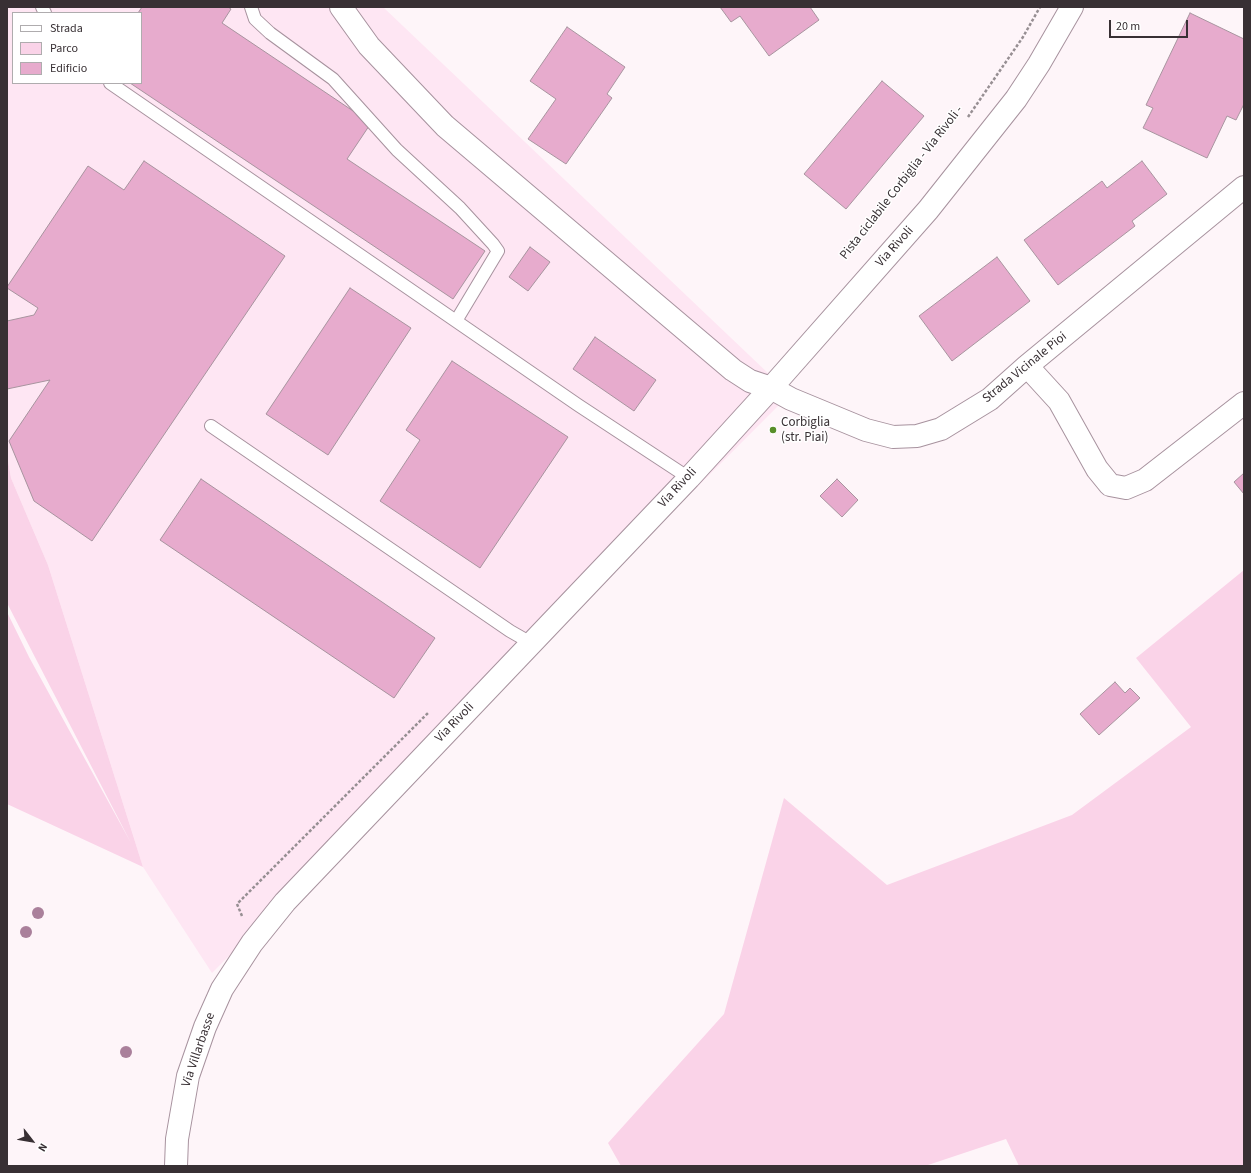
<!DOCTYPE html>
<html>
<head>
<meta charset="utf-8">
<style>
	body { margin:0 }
	#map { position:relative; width:1251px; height:1173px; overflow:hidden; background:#fef5f9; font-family:"Source Sans 3",sans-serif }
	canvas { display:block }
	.frame { position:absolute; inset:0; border:8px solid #383034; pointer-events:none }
	.legend { position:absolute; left:12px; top:12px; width:130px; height:72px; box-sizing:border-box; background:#fff; border:1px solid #afacae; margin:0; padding:5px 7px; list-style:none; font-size:12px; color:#383034 }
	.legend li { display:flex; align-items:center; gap:8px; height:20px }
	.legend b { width:20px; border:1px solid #afacae }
	.north { position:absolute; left:12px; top:1121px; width:40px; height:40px; -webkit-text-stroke:3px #fff; paint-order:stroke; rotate:121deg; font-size:11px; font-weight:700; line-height:16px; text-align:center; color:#383034 }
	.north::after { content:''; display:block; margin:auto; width:14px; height:18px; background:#383034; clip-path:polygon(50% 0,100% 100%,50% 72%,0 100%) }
	.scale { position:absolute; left:1109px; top:20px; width:79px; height:18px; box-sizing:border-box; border:2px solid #383034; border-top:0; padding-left:5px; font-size:12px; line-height:14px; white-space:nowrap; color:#383034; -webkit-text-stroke:3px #fff; paint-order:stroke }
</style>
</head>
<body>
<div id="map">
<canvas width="1251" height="1173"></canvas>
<div class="frame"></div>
<ul class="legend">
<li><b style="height:5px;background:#fff"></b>Strada</li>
<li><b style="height:11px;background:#fad3e8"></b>Parco</li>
<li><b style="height:11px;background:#e7abcd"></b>Edificio</li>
</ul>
<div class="north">N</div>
<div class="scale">20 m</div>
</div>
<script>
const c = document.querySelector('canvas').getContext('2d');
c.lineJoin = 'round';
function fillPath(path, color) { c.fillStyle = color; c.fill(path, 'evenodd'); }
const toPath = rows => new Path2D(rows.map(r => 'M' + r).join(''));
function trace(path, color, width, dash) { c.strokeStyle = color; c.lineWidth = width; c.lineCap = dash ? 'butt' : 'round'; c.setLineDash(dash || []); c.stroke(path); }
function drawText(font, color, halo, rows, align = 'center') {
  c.font = font + ' "Source Sans 3",sans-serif'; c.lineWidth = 3; c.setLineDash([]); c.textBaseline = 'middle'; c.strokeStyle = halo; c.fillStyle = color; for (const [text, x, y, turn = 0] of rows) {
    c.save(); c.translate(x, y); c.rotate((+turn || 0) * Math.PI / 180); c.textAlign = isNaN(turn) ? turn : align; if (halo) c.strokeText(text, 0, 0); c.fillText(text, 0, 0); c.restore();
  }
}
const built = toPath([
	[7,7,383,7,790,394,212,973,143,867,48,565,11,478,7,455],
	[13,13,141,13,141,83,13,83]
]);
const green = toPath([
	[7,455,11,478,48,565,143,867,7,804,7,612,29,657,131,843,7,603],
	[1244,570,1244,1166,1019,1166,1006,1139,925,1166,621,1166,608,1143,724,1014,784,798,887,885,1072,815,1191,727,1136,658]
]);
const building = toPath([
	[142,7,228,7,231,9,222,23,371,123,347,159,485,251,453,299,130,83,141,83,141,13,138,13,142,7],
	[720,7,810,7,819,20,769,56,740,16,731,22,720,7],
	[1190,13,1244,39,1244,104,1236,120,1227,116,1207,158,1143,128,1153,108,1146,105,1190,13],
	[567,27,625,67,607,94,612,98,566,164,528,139,556,99,530,81,567,27],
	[882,81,924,116,846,209,804,174,882,81],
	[144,161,285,256,92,541,34,501,9,441,50,380,7,389,7,321,34,315,38,308,7,288,7,287,88,166,124,190,144,161],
	[1142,161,1167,194,1132,221,1135,226,1058,285,1024,240,1102,181,1107,188,1142,161],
	[530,247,550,262,528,291,509,277,530,247],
	[997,257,1030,301,952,361,919,316,997,257],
	[350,288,411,328,328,455,266,414,350,288],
	[595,337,656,380,634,411,573,369,595,337],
	[452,361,568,437,480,568,380,501,420,440,406,430,452,361],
	[1244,473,1244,494,1234,482,1244,473],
	[201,479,435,638,394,698,160,540,201,479],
	[837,479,858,500,842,517,820,496,837,479],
	[1115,682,1125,693,1130,688,1140,698,1099,735,1080,714,1115,682]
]);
const path = toPath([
	[968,117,1023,37,1040,7],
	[242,916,237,904,429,712]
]);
const service = toPath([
	[42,7,45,13],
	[251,7,255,19,270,33,333,79,397,150,460,208,493,244,498,251,456,321],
	[110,83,578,405,689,478],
	[211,426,510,631,531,643]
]);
const minor = toPath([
	[341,7,369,46,445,126,733,370,750,381,771,388,791,399,866,430,893,437,917,436,941,429,990,399,1027,366,1244,187],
	[1027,366,1059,401,1097,469,1110,485,1126,488,1145,480,1244,403]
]);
const tertiary = toPath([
	[176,1166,177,1139,188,1076,205,1027,222,989,252,943,285,902,689,478,771,388,928,210,1016,99,1039,64,1072,7]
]);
const trees = [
	[38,913],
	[26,932],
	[126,1052]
];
const markers = [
	[773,430,4,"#588e29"]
];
const streetNames = [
	["Pista ciclabile Corbiglia - Via Rivoli -",902,183,-52],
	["Via Rivoli",895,247,-48],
	["Strada Vicinale Pioi",1025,368,-39],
	["Via Rivoli",678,488,-47],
	["Via Rivoli",455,723,-46],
	["Via Villarbasse",199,1050,-71]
];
const poiNames = [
	["Corbiglia",781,423],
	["(str. Piai)",781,438]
];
fillPath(built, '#fee6f3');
fillPath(green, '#fad3e8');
fillPath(building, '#e7abcd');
trace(building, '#a8949f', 1);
trace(service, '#a7929e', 14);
trace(minor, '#a7929e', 24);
trace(tertiary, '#a7929e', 24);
trace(path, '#978f93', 2.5, [3, 2]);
trace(service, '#fff', 12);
trace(minor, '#fff', 22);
trace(tertiary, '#fff', 22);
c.fillStyle = '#aa809b';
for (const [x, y] of trees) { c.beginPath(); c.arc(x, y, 6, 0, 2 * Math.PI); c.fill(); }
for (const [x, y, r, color] of markers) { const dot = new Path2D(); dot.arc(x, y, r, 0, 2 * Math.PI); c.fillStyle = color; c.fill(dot); trace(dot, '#fff', 1.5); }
drawText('13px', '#383034', '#fff', streetNames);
drawText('13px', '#383034', '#fff', poiNames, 'left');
</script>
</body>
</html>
